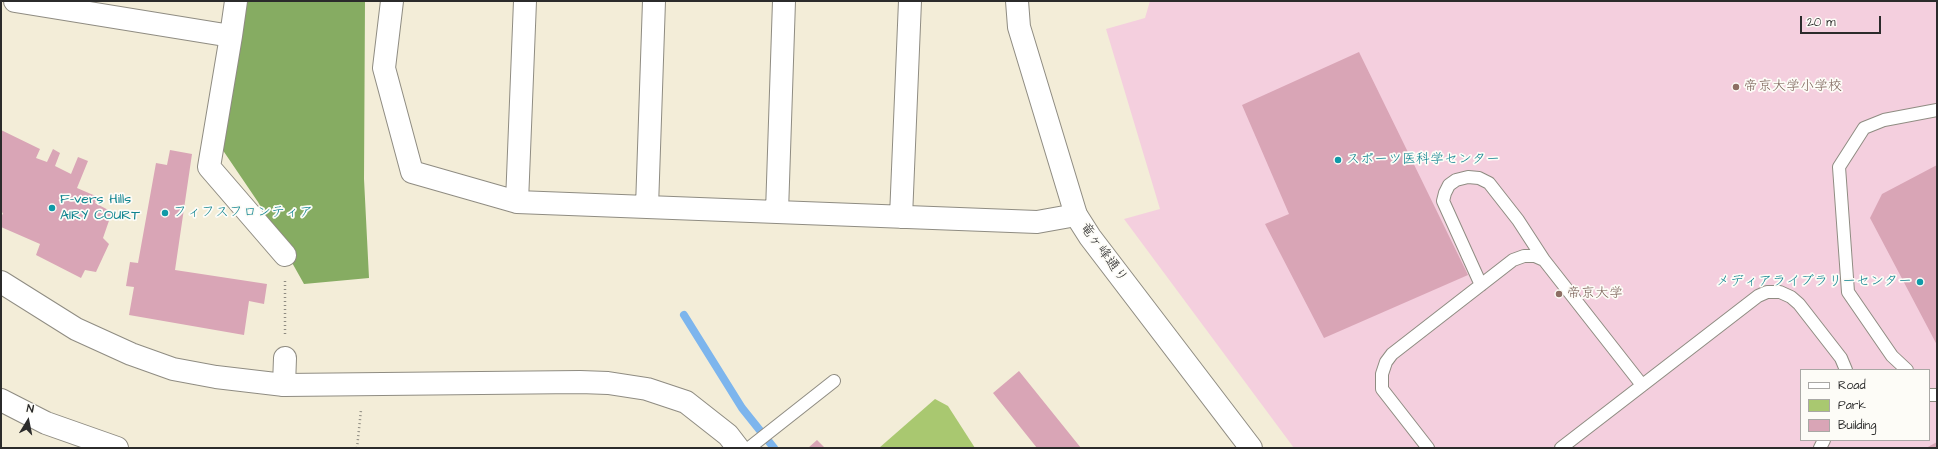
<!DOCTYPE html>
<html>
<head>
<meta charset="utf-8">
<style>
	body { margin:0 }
	#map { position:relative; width:1938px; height:449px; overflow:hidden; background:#f3edd8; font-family:"Architects Daughter",sans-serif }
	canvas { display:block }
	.frame { position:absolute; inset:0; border:2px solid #2b2b2b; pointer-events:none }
	.legend { position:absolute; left:1800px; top:369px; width:130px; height:72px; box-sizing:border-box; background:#fdfcf7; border:1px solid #a9a8a5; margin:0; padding:5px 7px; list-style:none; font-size:12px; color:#2b2b2b }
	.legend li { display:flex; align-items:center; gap:8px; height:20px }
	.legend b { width:20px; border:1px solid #a9a8a5 }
	.north { position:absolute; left:8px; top:401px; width:40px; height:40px; -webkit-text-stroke:3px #fdfcf7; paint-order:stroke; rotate:10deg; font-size:11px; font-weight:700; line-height:16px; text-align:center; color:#2b2b2b }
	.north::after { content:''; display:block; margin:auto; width:14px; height:18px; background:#2b2b2b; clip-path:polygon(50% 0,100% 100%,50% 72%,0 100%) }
	.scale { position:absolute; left:1800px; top:16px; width:81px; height:18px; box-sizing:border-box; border:2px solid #2b2b2b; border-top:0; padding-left:5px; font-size:12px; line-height:14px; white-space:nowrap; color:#2b2b2b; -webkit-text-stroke:3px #fdfcf7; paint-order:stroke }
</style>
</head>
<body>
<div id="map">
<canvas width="1938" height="449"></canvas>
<div class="frame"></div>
<ul class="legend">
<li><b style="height:5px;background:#fff"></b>Road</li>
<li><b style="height:11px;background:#a9c870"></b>Park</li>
<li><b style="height:11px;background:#d9a5b6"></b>Building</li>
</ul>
<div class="north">N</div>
<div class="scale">20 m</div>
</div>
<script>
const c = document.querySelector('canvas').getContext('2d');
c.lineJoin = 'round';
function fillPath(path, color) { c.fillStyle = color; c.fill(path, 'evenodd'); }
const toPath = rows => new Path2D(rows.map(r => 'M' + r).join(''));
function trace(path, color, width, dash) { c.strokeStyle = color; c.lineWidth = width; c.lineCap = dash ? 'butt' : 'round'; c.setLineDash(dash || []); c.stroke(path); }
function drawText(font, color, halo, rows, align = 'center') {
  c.font = font + ' "Architects Daughter","Klee One",sans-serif'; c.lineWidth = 3.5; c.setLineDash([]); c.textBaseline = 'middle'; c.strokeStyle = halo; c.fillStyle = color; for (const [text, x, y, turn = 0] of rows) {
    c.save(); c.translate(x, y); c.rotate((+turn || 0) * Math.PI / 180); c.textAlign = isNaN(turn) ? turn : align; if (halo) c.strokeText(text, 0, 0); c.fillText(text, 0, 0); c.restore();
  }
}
const built = toPath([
	[1150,1,1937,1,1937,448,1294,448,1124,219,1160,209,1106,29,1145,18],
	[1801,370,1929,370,1929,440,1801,440]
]);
const green = toPath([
	[935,399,948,406,975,448,879,448]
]);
const forest = toPath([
	[246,1,365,1,364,179,369,278,304,284,258,202,218,143]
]);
const stream = toPath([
	[684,315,742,408,774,448]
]);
const building = toPath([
	[1359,52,1468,275,1324,338,1265,224,1289,214,1242,105],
	[1,130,40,149,36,158,47,162,53,149,60,153,55,166,71,174,78,157,88,161,77,188,98,197,95,203,112,212,103,238,109,244,96,272,85,270,81,278,36,255,40,244,1,227,1,218,3,213,1,212],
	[170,150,192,154,175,270,267,284,264,304,249,301,244,335,129,315,134,287,126,286,130,262,138,263,156,163,167,165],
	[1937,165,1937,345,1870,218,1882,194],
	[1019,371,1081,448,1037,448,993,393],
	[817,440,825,448,808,448],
	[1937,442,1937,448,1926,448]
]);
const path = toPath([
	[285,334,285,279],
	[357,448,361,410]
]);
const service = toPath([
	[1481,285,1443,201,1445,193,1449,185,1456,180,1468,177,1479,178,1489,183,1518,220,1544,260],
	[1907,370,1892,356,1848,292,1839,167,1864,128,1884,120,1937,110],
	[1929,395,1937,395],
	[749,448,834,381],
	[1428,448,1382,389,1382,374,1386,362,1392,354,1513,260,1524,256,1535,256,1544,260,1642,385],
	[1561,448,1758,296,1767,292,1780,292,1791,297,1799,304,1841,358,1846,370],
	[1820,448,1824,440]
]);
const minor = toPath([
	[15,1,231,36,236,1],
	[392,1,384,68,412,172,517,202,1037,222,1076,215],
	[231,36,209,167,285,255],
	[517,202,525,1],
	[647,207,654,1],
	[777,212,784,1],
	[901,217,910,1],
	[284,385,285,358],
	[1,400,46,423,117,448]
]);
const tertiary = toPath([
	[1017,1,1019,27,1076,215,1090,237,1251,448],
	[1,282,76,329,131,354,173,369,216,377,284,385,580,382,608,383,647,389,686,402,728,435,738,448]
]);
const markers = [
	[1736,87,4,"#8d6e63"],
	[1338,160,4,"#0f9aa8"],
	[52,208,4,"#0f9aa8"],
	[165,213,4,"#0f9aa8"],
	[1920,282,4,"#0f9aa8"],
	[1559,294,4,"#8d6e63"]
];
const educationNames = [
	["帝京大学小学校",1744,87],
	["帝京大学",1567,294]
];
const cultureNames = [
	["スポーツ医科学センター",1346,160],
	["F-vers Hills",60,200],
	["AIRY COURT",60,216],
	["フィフスフロンティア",173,213],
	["メディアライブラリーセンター",1912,282,"right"]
];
const streetNames = [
	["竜ヶ峰通り",1103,253,54]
];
fillPath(built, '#f4cfde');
fillPath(green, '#a9c870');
fillPath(forest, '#86ac62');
trace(stream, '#7db5ed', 8);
fillPath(building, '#d9a5b6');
trace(service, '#8f8c82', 14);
trace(minor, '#8f8c82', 24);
trace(tertiary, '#8f8c82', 24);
trace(path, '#8f8c82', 2.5, [1, 3]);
trace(service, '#fff', 12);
trace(minor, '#fff', 22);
trace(tertiary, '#fff', 22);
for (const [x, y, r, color] of markers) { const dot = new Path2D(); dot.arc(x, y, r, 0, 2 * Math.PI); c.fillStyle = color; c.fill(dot); trace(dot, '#fdfcf7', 1.5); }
drawText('14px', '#785e54', '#fdfcf7', educationNames, 'left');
drawText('14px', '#0d838f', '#fdfcf7', cultureNames, 'left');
drawText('14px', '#2b2b2b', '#fdfcf7', streetNames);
</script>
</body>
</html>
